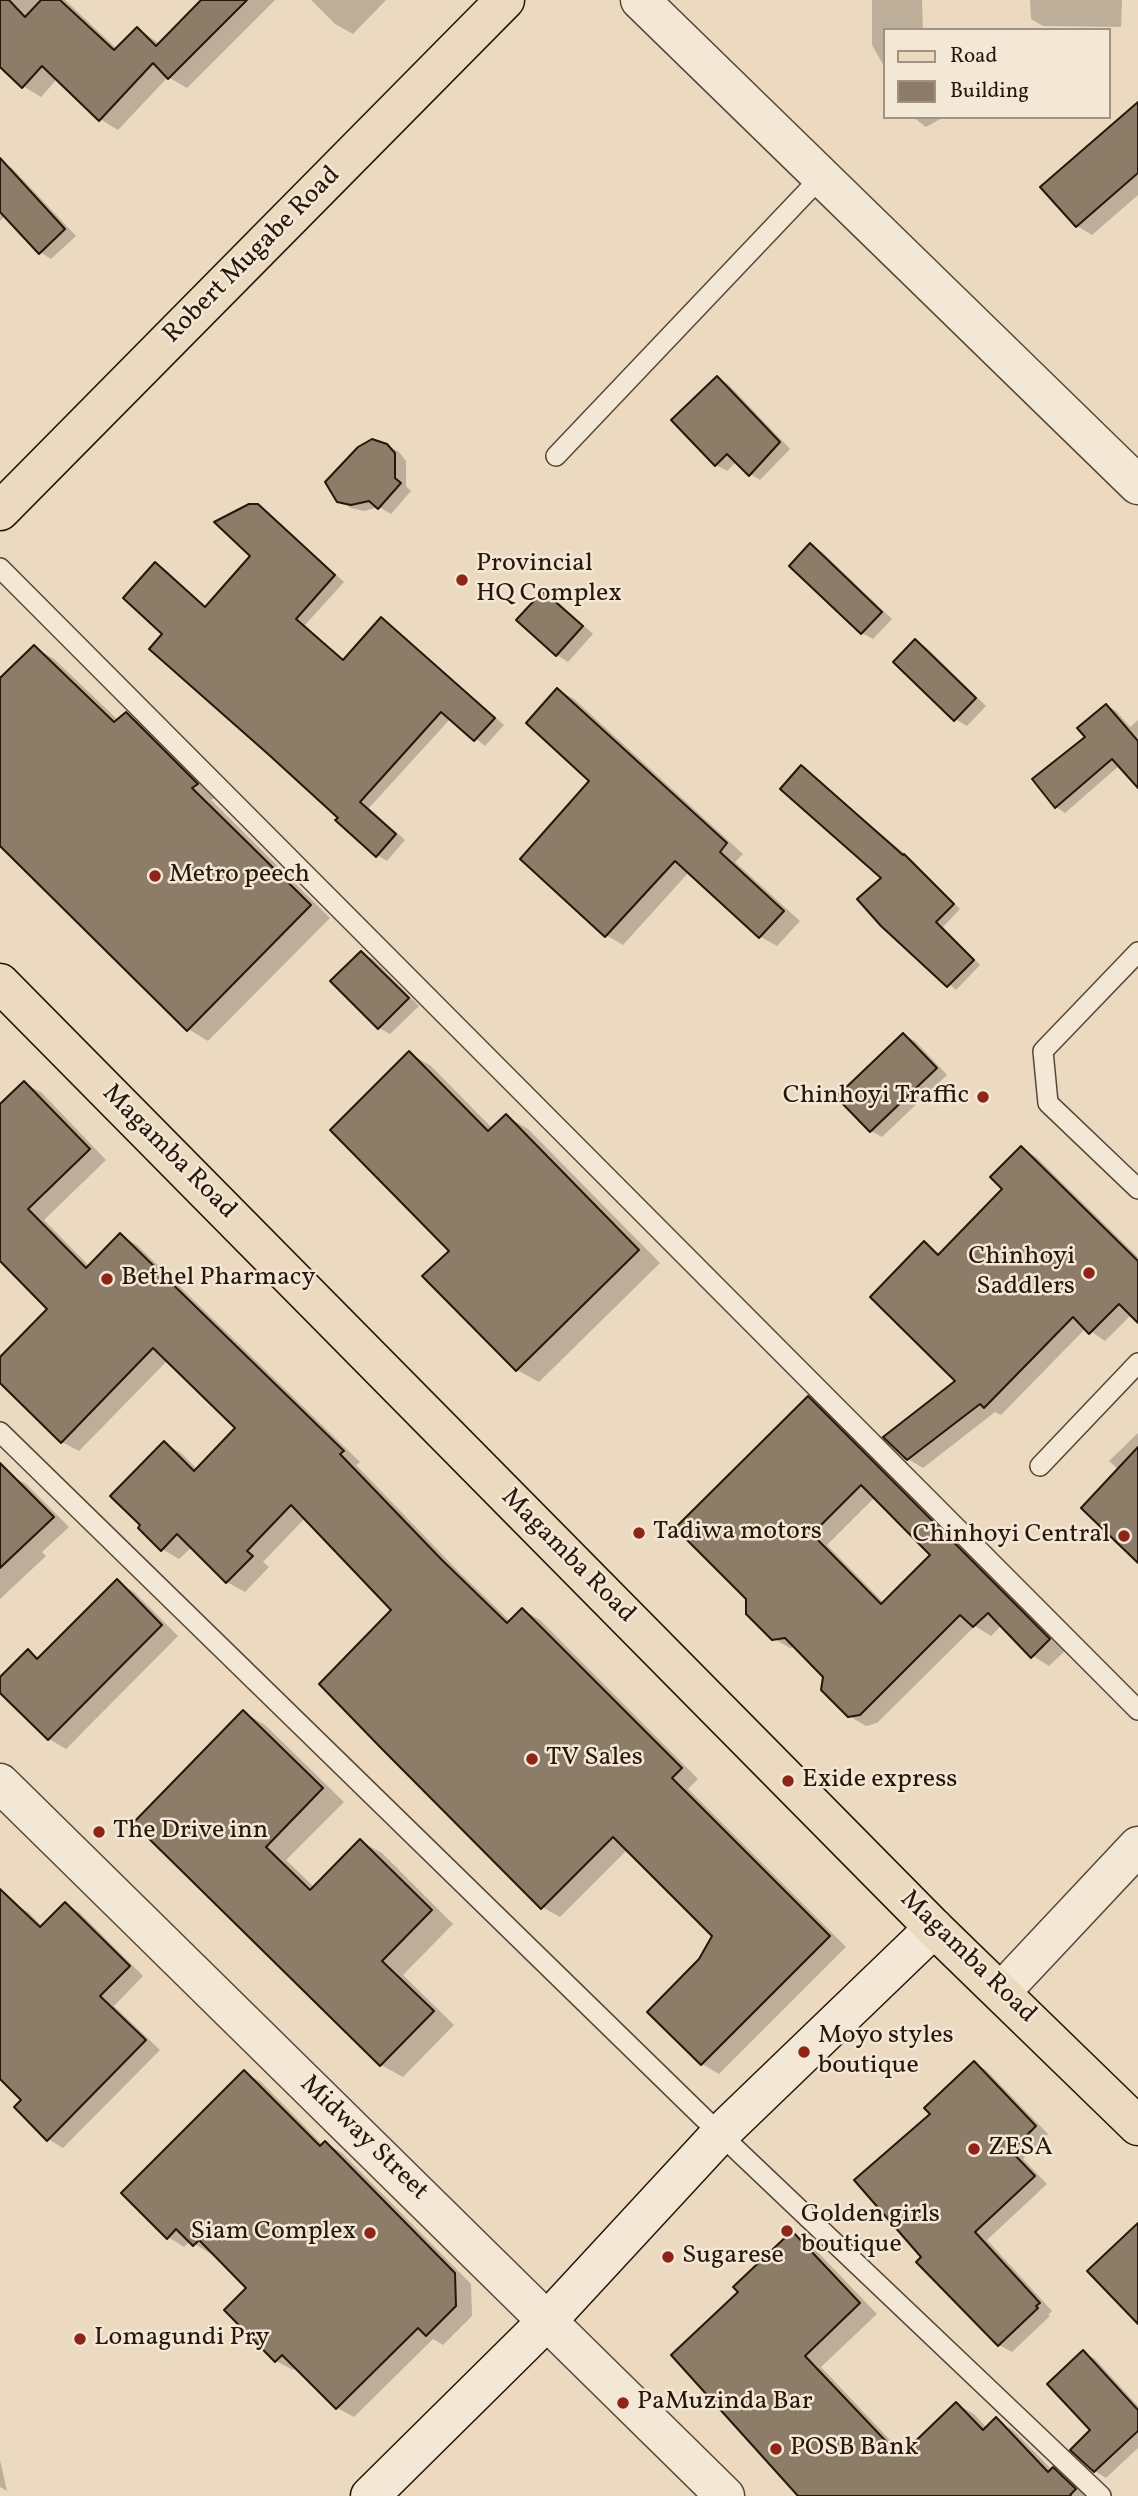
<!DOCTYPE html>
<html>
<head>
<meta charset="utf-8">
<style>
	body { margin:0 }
	#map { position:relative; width:1138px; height:2496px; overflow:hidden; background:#ecdac0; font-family:Vollkorn,serif }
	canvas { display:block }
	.legend { position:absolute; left:883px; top:28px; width:228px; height:91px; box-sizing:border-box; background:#f3e7d6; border:2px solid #a19384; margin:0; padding:9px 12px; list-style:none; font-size:21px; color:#271609 }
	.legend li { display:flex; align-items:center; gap:14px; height:35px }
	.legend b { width:35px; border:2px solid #a19384 }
</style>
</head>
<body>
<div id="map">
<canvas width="1138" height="2496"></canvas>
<ul class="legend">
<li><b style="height:9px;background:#ecdac0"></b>Road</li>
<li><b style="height:19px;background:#8d7c68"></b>Building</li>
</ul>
</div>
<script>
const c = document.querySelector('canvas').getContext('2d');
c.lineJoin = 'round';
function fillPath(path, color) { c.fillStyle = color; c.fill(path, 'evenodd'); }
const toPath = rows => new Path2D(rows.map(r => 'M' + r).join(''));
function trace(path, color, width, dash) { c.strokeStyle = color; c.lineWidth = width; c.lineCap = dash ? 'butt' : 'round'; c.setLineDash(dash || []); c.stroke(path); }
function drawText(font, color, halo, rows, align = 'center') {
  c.font = font + ' Vollkorn,serif'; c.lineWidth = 5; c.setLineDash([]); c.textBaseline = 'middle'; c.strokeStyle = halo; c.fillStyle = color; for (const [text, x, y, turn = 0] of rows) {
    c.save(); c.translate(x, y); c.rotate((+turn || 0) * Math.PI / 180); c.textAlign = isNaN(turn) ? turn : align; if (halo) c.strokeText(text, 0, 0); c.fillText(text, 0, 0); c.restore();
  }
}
const shadow = toPath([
	[0,0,65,0,117,49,138,29,160,44,203,0,275,0,187,88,168,77,118,130,100,119,57,79,41,97,23,86,0,30],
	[311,0,386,0,353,34,335,24],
	[872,0,922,0,923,30,884,30,884,66,872,45],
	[1030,0,1122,0,1121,27,1043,26,1031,19],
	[1138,105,1138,195,1092,235,1077,226],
	[913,117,944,117,926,127],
	[2,162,13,169,76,236,51,259,40,252,6,215,0,221],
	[717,378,728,384,790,449,760,480,750,474,737,461,727,471,716,465],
	[386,445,399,452,406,461,406,486,411,491,391,514,379,507,364,511,351,508,339,501],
	[257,506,268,512,344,582,305,625,344,661,381,619,391,625,504,725,485,746,451,718,369,808,405,840,387,861,377,855,165,633,156,565,166,570,206,607,252,556],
	[811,546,822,552,892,619,873,639,862,633],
	[543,593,555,599,593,634,568,662,557,655],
	[915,641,927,648,986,706,967,726,955,719],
	[34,647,54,659,118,720,126,714,147,726,217,796,211,800,330,918,208,1041,188,1029,0,845,0,681],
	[558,690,574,699,743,854,735,862,800,921,777,946,761,937,689,872,623,945,606,935,592,781],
	[1107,706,1116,711,1130,727,1138,720,1138,785,1120,765,1065,813,1056,807,1087,737],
	[802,767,912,860,960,909,943,927,980,965,956,990,882,925,883,878],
	[361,953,373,959,419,1006,390,1034,379,1028],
	[904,1035,915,1041,947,1075,882,1137,871,1131],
	[409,1053,431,1066,493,1129,506,1116,528,1129,660,1263,539,1382,517,1370,425,1276,451,1251],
	[24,1083,42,1093,106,1160,44,1220,90,1267,120,1235,137,1245,360,1462,356,1465,459,1572,511,1622,523,1610,540,1620,698,1779,688,1789,846,1947,719,2074,702,2064,700,1960,714,1936,628,1849,560,1917,542,1907,394,1610,305,1518,263,1562,269,1567,245,1592,227,1582,192,1547,179,1559,162,1549,164,1443,181,1453,197,1469,238,1428,168,1360,79,1451,62,1442,0,1380,0,1359,49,1309,0,1259,0,1107],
	[1021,1148,1036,1157,1138,1257,1138,1320,1132,1314,1105,1341,1086,1328,1001,1415,995,1412,923,1468,908,1459,958,1382,924,1244,941,1254,1005,1189],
	[808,1398,825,1408,1066,1650,1049,1666,1033,1656,1002,1625,991,1636,975,1626,877,1723,866,1726,849,1716,825,1677,797,1647,790,1648,773,1638],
	[875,1497,933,1555,884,1603,827,1545],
	[1138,1433,1138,1560,1119,1470,1109,1461],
	[10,1475,26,1484,69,1527,42,1552,46,1556,0,1599,0,1485],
	[117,1582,134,1592,178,1636,66,1749,49,1739,0,1690,0,1679,28,1651,40,1658],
	[243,1712,265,1725,344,1802,286,1860,314,1887,360,1841,382,1853,453,1924,403,1975,454,2025,403,2077,381,2065,135,1823],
	[13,1904,28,1912,43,1927,65,1904,80,1913,143,1976,114,2006,160,2050,63,2148,48,2139,23,2100,0,2077,0,1918],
	[974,2063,987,2071,1048,2134,1023,2159,1047,2184,987,2240,1052,2311,1048,2315,1050,2316,1012,2352,999,2345,924,2257,932,2114],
	[244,2072,261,2082,323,2145,325,2143,342,2153,471,2284,472,2316,443,2345,433,2339,354,2417,337,2408,296,2366,293,2370,276,2361,249,2288,213,2252,211,2254,190,2241,184,2247,168,2237],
	[792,2234,810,2244,877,2314,821,2367,904,2455,956,2404,974,2414,987,2428,996,2420,1013,2430,1052,2470,1071,2480,1087,2496,801,2496,741,2292],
	[1084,2353,1095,2359,1138,2406,1138,2448,1106,2478,1095,2471,1093,2430],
	[0,2460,7,2491,0,2487]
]);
const building = toPath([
	[0,0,9,0,25,17,41,0,60,0,114,50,137,27,156,46,201,0,247,0,168,79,153,63,99,121,42,66,22,88,0,67,0,0],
	[1138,102,1138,173,1076,227,1040,187,1138,102],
	[0,158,65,229,39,254,0,212,0,158],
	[717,376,780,442,749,476,727,454,715,466,671,420,717,376],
	[372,439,387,444,395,453,395,478,401,483,378,509,369,501,351,505,337,502,325,482,358,447,372,439],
	[249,504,258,504,335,575,296,619,343,660,381,617,495,718,474,741,441,712,360,802,396,834,376,857,335,820,338,818,268,754,149,649,162,634,123,598,155,562,205,607,250,556,214,522,249,504],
	[810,543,882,612,861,634,789,566,810,543],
	[543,591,583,626,556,656,516,620,543,591],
	[915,639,976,698,954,721,893,662,915,639],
	[34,645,114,722,126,712,198,784,192,788,311,905,187,1031,0,846,0,678,34,645],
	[557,688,727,843,720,852,784,911,759,938,675,861,605,937,520,859,589,781,526,723,557,688],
	[1106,704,1138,741,1138,788,1112,759,1055,808,1032,779,1085,737,1077,728,1106,704],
	[801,765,903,855,904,854,954,904,936,922,974,960,947,987,881,926,857,899,881,878,780,789,801,765],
	[361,951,409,998,378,1029,330,981,361,951],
	[903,1033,937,1068,870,1132,836,1097,903,1033],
	[409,1051,488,1131,506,1114,639,1250,516,1371,422,1276,449,1251,330,1130,409,1051],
	[24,1081,90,1149,28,1209,86,1268,120,1233,344,1451,340,1454,442,1560,507,1623,522,1608,682,1768,672,1778,830,1936,701,2065,647,2012,699,1959,712,1936,613,1837,541,1909,382,1749,319,1684,391,1610,291,1505,247,1551,253,1556,226,1583,177,1534,161,1551,138,1528,140,1525,110,1496,164,1441,194,1471,235,1428,153,1348,61,1443,0,1383,0,1357,47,1309,0,1261,0,1104,24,1081],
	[1021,1146,1138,1261,1138,1323,1119,1304,1089,1334,1073,1317,984,1408,980,1404,907,1460,883,1437,955,1381,870,1297,924,1241,938,1255,1002,1189,990,1177,1021,1146],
	[808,1396,1050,1639,1031,1658,988,1613,973,1627,960,1615,860,1715,848,1717,821,1690,823,1677,785,1638,772,1640,746,1614,746,1599,675,1528,808,1396],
	[861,1485,930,1555,881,1604,812,1534,861,1485],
	[1138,1447,1138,1563,1081,1508,1138,1447],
	[0,1463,54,1517,0,1568,0,1463],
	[117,1579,162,1625,48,1740,0,1693,0,1677,28,1649,37,1659,117,1579],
	[243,1710,323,1788,266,1847,310,1890,360,1839,432,1910,382,1961,434,2011,380,2066,133,1823,243,1710],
	[0,1889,40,1927,65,1902,130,1966,100,1996,146,2040,47,2141,14,2107,21,2100,0,2079,0,1889],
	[974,2061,1036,2126,1011,2151,1035,2176,975,2232,1040,2303,1036,2306,1038,2308,998,2346,916,2262,921,2257,854,2180,930,2114,924,2108,974,2061],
	[244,2070,320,2146,325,2141,455,2273,456,2306,426,2336,418,2328,336,2409,282,2355,275,2362,224,2310,246,2288,199,2240,193,2246,176,2229,167,2239,121,2193,244,2070],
	[1138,2223,1138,2324,1087,2271,1138,2223],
	[792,2231,860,2303,805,2356,900,2456,956,2402,983,2430,996,2417,1048,2472,1053,2467,1076,2489,1070,2495,1071,2496,798,2496,671,2355,738,2292,733,2287,792,2231],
	[1083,2350,1138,2410,1138,2431,1094,2472,1070,2450,1090,2430,1047,2384,1083,2350]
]);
const lane = toPath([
	[556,456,822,176],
	[0,568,1138,1710],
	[1138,952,1043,1051,1048,1103,1138,1189],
	[0,1432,720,2134,1101,2496],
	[1040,1466,1138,1363]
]);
const street = toPath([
	[640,0,1138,485],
	[0,1783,725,2496],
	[1001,1992,1138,1846]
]);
const secondary = toPath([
	[370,2496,548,2320,720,2134,934,1928]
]);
const primary = toPath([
	[0,511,505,0]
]);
const highway = toPath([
	[0,983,934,1928,1138,2126]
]);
const markers = [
	[462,580,7,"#8f2418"],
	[155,876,7,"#8f2418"],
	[983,1097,7,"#8f2418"],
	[1089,1273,7,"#8f2418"],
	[107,1279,7,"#8f2418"],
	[639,1533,7,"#8f2418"],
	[1124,1536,7,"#8f2418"],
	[532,1759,7,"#8f2418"],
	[788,1781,7,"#8f2418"],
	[99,1832,7,"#8f2418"],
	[804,2052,7,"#8f2418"],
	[974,2149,7,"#8f2418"],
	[787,2231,7,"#8f2418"],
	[370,2233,7,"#8f2418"],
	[668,2257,7,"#8f2418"],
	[80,2339,7,"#8f2418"],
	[623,2403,7,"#8f2418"],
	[776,2449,7,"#8f2418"]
];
const streetNames = [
	["Robert Mugabe Road",253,256,-45],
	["Magamba Road",168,1153,45],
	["Magamba Road",567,1557,45],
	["Magamba Road",967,1958,44],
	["Midway Street",363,2139,44]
];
const poiNames = [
	["Provincial",476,565],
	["HQ Complex",476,595],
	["Metro peech",169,876],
	["Chinhoyi Traffic",969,1097,"right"],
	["Chinhoyi",1075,1258,"right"],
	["Saddlers",1075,1288,"right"],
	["Bethel Pharmacy",121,1279],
	["Tadiwa motors",653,1533],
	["Chinhoyi Central",1110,1536,"right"],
	["TV Sales",546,1759],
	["Exide express",802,1781],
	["The Drive inn",113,1832],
	["Moyo styles",818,2037],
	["boutique",818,2067],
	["ZESA",988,2149],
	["Golden girls",801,2216],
	["boutique",801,2246],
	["Siam Complex",356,2233,"right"],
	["Sugarese",682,2257],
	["Lomagundi Pry",94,2339],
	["PaMuzinda Bar",637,2403],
	["POSB Bank",790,2449]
];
fillPath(shadow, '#0003');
fillPath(building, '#8d7c68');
trace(building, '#271609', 2);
trace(lane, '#584737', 22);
trace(street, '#584737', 41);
trace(secondary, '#271609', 41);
trace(primary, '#271609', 41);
trace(highway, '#271609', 41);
trace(lane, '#f3e7d6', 19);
trace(street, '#f3e7d6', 38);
trace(secondary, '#f3e7d6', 38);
trace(primary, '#ecdac0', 38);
trace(highway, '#ecdac0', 38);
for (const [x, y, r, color] of markers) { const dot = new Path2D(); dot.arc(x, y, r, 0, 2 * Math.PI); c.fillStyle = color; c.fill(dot); trace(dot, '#f3e7d6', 2.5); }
drawText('26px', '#271609', '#f3e7d6', streetNames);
drawText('26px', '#271609', '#f3e7d6', poiNames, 'left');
</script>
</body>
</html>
